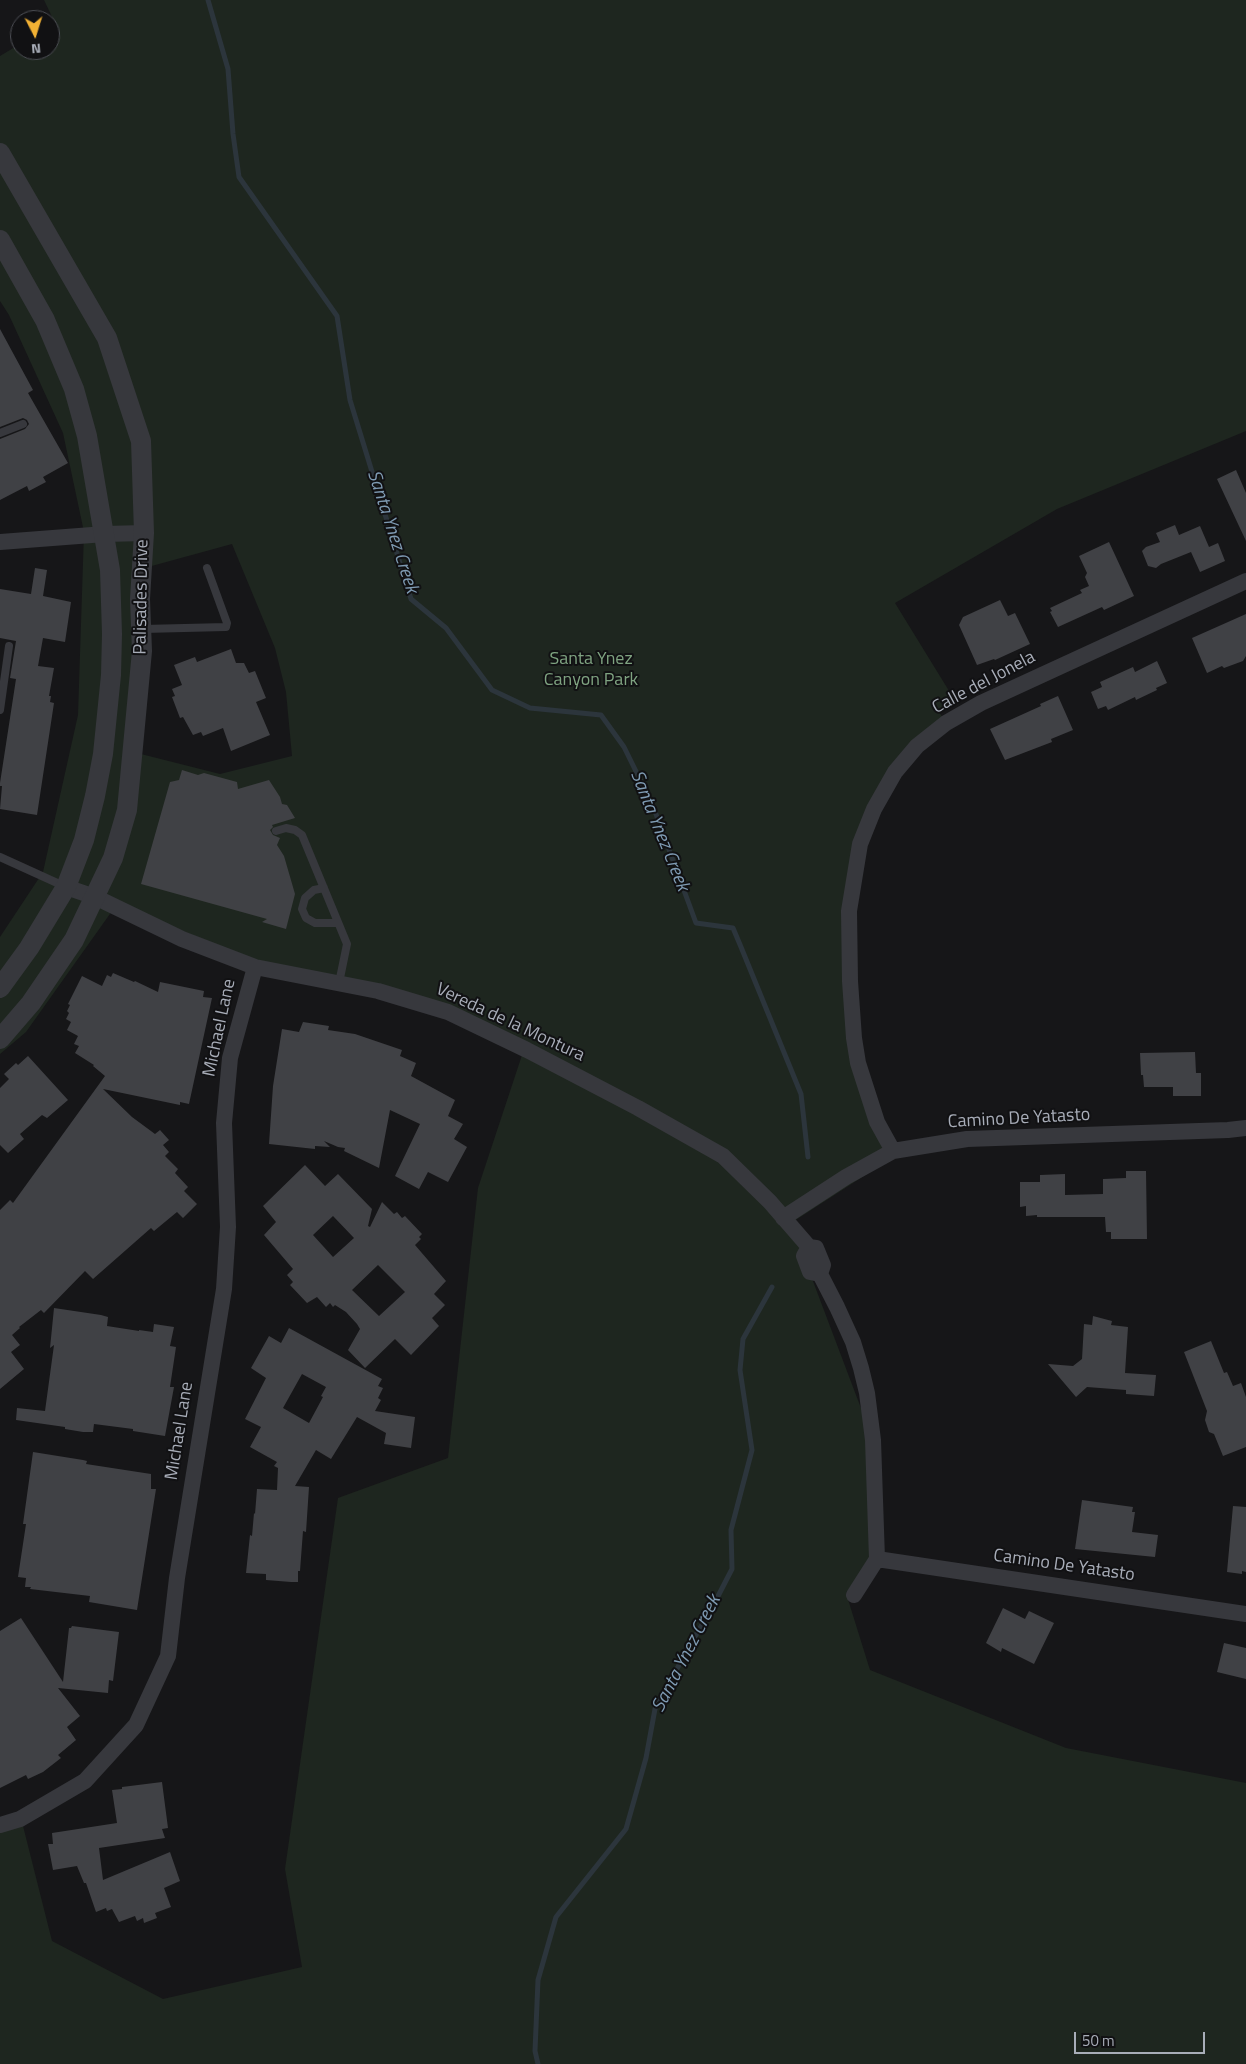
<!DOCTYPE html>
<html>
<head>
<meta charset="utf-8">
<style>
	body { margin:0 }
	#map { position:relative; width:1246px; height:2064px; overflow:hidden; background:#161618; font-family:"Titillium Web",sans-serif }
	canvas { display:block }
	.north { position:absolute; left:10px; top:10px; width:50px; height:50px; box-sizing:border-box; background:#111113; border:1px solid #4d4f55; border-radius:50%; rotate:175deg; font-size:14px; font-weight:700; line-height:20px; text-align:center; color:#a8adb8 }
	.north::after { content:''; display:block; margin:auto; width:18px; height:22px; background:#f2b134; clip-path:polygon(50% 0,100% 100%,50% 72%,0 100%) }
	.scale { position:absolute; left:1074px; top:2032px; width:131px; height:22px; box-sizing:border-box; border:2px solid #a8adb8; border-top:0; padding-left:6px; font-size:15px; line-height:18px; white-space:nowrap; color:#a8adb8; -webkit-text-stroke:4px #111113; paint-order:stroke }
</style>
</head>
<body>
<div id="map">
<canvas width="1246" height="2064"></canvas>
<div class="north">N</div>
<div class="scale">50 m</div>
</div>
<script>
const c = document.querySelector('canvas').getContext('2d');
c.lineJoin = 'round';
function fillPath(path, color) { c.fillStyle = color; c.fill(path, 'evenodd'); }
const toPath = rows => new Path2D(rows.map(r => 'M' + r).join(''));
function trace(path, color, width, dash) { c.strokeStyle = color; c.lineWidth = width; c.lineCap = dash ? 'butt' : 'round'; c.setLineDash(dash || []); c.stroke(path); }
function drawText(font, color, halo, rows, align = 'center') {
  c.font = font + ' "Titillium Web",sans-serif'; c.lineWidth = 4; c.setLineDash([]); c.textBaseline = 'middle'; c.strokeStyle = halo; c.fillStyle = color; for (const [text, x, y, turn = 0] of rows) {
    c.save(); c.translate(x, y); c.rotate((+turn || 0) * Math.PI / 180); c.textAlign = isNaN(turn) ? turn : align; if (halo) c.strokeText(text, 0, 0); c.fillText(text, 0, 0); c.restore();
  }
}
const green = toPath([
	[44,0,1246,0,1246,431,1057,509,895,603,954,699,939,712,946,723,899,773,864,845,855,911,854,981,868,1087,898,1154,791,1223,873,1440,871,1559,846,1593,870,1670,1066,1748,1246,1783,1246,2064,0,2064,0,1830,22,1822,52,1941,163,1999,302,1967,285,1869,338,1498,448,1458,478,1188,525,1046,448,1008,256,961,117,904,26,1032,0,1054,0,937,43,872,78,715,84,532,63,433,9,315,0,301,0,56,20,44,20,50,50,50,50,26,55,23],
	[232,544,275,648,286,692,292,756,220,774,137,753,148,567]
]);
const stream = toPath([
	[208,0,228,69,233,134,239,177,337,316,350,400,411,599,446,628,492,690,530,708,601,715,624,747,653,806,696,923,733,928,741,947,801,1094,808,1157],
	[538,2064,535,2051,538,1980,556,1917,626,1829,646,1758,655,1709,685,1654,715,1602,732,1569,731,1530,752,1450,740,1370,743,1339,772,1287]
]);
const building = toPath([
	[0,329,33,390,28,393,68,463,43,477,46,482,29,491,27,486,0,500,0,439,25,429,29,424,27,420,23,418,0,427],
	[1236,470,1246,493,1246,541,1217,479],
	[1175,525,1179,535,1200,526,1209,547,1218,543,1225,561,1200,572,1191,552,1161,564,1156,568,1148,566,1142,551,1146,547,1160,542,1156,533],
	[1109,542,1134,596,1104,610,1102,607,1058,627,1050,612,1052,611,1050,608,1082,593,1080,590,1089,586,1085,577,1087,573,1079,556],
	[35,568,47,570,43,596,71,602,65,642,43,638,38,666,54,668,49,696,51,696,50,702,54,703,37,815,0,809,2,786,0,786,0,783,16,679,10,678,16,641,0,638,0,589,31,594],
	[1000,600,1008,616,1015,613,1030,644,995,660,994,659,977,665,959,625,963,617],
	[1246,614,1246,656,1243,661,1224,668,1222,666,1207,673,1192,638],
	[231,649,236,663,244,663,249,673,255,671,266,698,256,702,270,735,231,751,223,728,203,736,201,732,193,735,183,717,180,718,172,697,175,696,172,689,182,685,174,665,195,657,197,662],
	[1157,661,1167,683,1156,688,1157,690,1136,700,1135,697,1108,710,1106,706,1098,709,1091,692,1102,687,1100,682,1133,667,1135,672],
	[1058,696,1073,730,1051,739,1052,742,1005,760,990,729,1041,706,1040,704],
	[182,770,198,775,204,773,237,782,238,789,269,780,280,797,282,804,287,805,295,818,272,825,273,827,270,830,273,835,280,838,277,845,284,856,295,894,286,929,262,922,267,919,141,884,170,782,179,780],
	[113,973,134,982,135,981,158,992,160,982,204,991,203,997,212,998,189,1104,180,1102,180,1105,103,1089,132,1117,155,1134,160,1130,169,1140,163,1145,169,1152,165,1156,178,1169,175,1173,188,1187,184,1191,197,1204,183,1218,177,1212,154,1231,151,1228,93,1279,85,1271,44,1313,41,1310,19,1327,20,1328,12,1335,20,1345,11,1352,24,1369,0,1389,0,1210,10,1200,13,1203,105,1076,93,1066,94,1065,75,1053,79,1046,74,1044,78,1036,67,1030,71,1022,66,1019,69,1013,67,1011,70,1005,68,1004,82,976,102,986,107,975,111,977],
	[303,1022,329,1026,328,1030,355,1034,402,1050,400,1056,416,1063,411,1076,455,1100,448,1116,463,1124,454,1139,467,1147,448,1182,428,1172,419,1189,395,1176,420,1124,390,1110,379,1168,344,1151,345,1148,338,1147,324,1141,330,1147,315,1146,315,1149,269,1144,273,1086,282,1029,299,1032],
	[1195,1052,1196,1073,1201,1073,1201,1096,1173,1096,1173,1087,1144,1087,1143,1075,1141,1075,1140,1053],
	[28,1056,68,1100,47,1118,42,1115,20,1134,24,1139,8,1153,0,1145,0,1088,9,1079,4,1074,16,1063,18,1065],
	[305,1165,325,1186,338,1174,372,1209,368,1226,370,1227,382,1202,394,1214,397,1212,402,1218,405,1216,422,1234,419,1237,421,1239,415,1245,446,1281,434,1294,445,1305,432,1318,439,1326,411,1355,395,1339,365,1368,348,1350,360,1329,357,1324,346,1312,335,1305,333,1307,330,1303,326,1307,317,1297,307,1303,290,1285,293,1282,287,1275,293,1269,264,1235,276,1222,263,1206],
	[333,1216,354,1238,333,1257,313,1235],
	[378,1265,405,1292,379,1316,352,1290],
	[1126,1171,1146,1171,1147,1239,1111,1239,1111,1232,1106,1232,1105,1217,1037,1217,1037,1215,1026,1216,1026,1206,1020,1207,1020,1182,1040,1182,1040,1175,1065,1174,1065,1195,1103,1194,1103,1179,1126,1178],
	[54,1308,101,1315,108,1317,107,1326,139,1331,139,1330,153,1332,154,1324,174,1327,170,1346,176,1347,170,1387,174,1387,165,1436,133,1431,133,1429,94,1424,93,1432,83,1432,65,1429,65,1427,16,1420,17,1408,45,1411,54,1345,50,1348],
	[1093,1316,1112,1321,1111,1325,1128,1327,1125,1373,1156,1375,1154,1396,1126,1394,1126,1390,1087,1387,1076,1397,1048,1364,1073,1366,1082,1359,1084,1324,1092,1325],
	[289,1328,382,1379,378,1386,383,1388,378,1398,381,1400,375,1411,415,1417,411,1448,384,1444,386,1433,357,1417,331,1459,316,1450,295,1486,309,1487,306,1532,303,1531,300,1571,298,1571,298,1582,291,1582,266,1580,266,1574,246,1573,250,1535,252,1536,254,1513,255,1514,257,1489,277,1490,278,1468,274,1466,277,1462,250,1447,261,1427,245,1419,266,1378,251,1368,269,1336,281,1343],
	[302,1374,326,1387,321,1396,323,1397,309,1423,283,1408],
	[1211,1341,1224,1373,1227,1372,1233,1386,1241,1383,1246,1397,1246,1447,1223,1456,1214,1434,1209,1432,1205,1420,1207,1411,1184,1352],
	[33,1452,83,1460,87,1461,86,1464,151,1474,151,1489,156,1489,137,1610,89,1602,90,1596,30,1589,31,1587,25,1587,26,1578,18,1577,26,1524,23,1524],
	[1082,1500,1133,1507,1132,1512,1135,1512,1132,1532,1158,1535,1155,1557,1075,1549],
	[1233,1506,1246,1507,1246,1572,1242,1571,1242,1574,1227,1572],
	[1003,1608,1025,1619,1029,1611,1054,1623,1034,1664,1002,1648,1001,1652,986,1643],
	[21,1618,63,1682,69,1628,71,1628,72,1626,119,1632,113,1681,109,1680,108,1693,58,1688,80,1716,67,1727,76,1740,58,1755,61,1758,43,1772,28,1779,26,1775,0,1788,0,1631],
	[1224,1643,1246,1648,1246,1679,1217,1672],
	[162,1782,168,1828,162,1829,165,1838,99,1848,103,1880,170,1852,180,1881,164,1888,171,1907,155,1913,157,1918,144,1923,143,1918,137,1921,135,1916,119,1922,112,1909,107,1911,106,1908,96,1912,86,1883,84,1883,77,1866,53,1870,48,1844,53,1844,52,1833,117,1823,112,1790,122,1789,122,1787]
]);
const service = toPath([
	[0,433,23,424],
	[143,629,226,627,227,623,207,568],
	[0,710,9,646],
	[276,831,286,828,295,830,302,835,347,944,339,983],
	[0,857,66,887],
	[324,888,314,890,305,898,302,909,306,918,315,923,338,923]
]);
const minor = toPath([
	[0,542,105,534,144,533],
	[66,887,95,897,182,939,255,967,378,991,448,1012,527,1050,638,1108,723,1156,770,1202,809,1247,816,1248,823,1265,820,1274],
	[893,1151,877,1122,858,1063,854,1038,850,981,849,911,860,844,874,809,895,772,917,746,946,723,981,703,1246,581],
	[783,1218,846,1177,893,1151,967,1139,1228,1130,1246,1128],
	[809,1247,804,1256,810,1272,820,1274,837,1307,853,1342,861,1368,867,1393,873,1440,877,1559,854,1595],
	[877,1559,1246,1614],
	[0,1825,20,1819,85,1781,136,1725,168,1656,177,1578,224,1289,228,1227,224,1123,230,1058,255,967]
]);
const tertiary = toPath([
	[0,153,107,338,141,441,144,533,140,599,142,651,127,810,113,858,74,940,31,1003,0,1039],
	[0,240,45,320,74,389,87,436,110,570,112,634,111,675,103,754,95,796,84,840,66,887,29,948,0,988]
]);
const streetNames = [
	["Palisades Drive",142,597,-89],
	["Calle del Jonela",984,683,-28],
	["Vereda de la Montura",510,1023,25],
	["Michael Lane",220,1028,-78],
	["Camino De Yatasto",1019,1119,-3],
	["Michael Lane",180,1431,-81],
	["Camino De Yatasto",1064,1566,8]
];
const parkNames = [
	["Santa Ynez",591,660],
	["Canyon Park",591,681]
];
const waterNames = [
	["Santa Ynez Creek",392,532,72],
	["Santa Ynez Creek",659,831,68],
	["Santa Ynez Creek",687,1654,-63]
];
fillPath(green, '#1e261f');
trace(stream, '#2c353c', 5);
fillPath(building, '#404145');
trace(service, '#37383d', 8);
trace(minor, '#37383d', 16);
trace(tertiary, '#37383d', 20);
drawText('18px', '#a8adb8', '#111113', streetNames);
drawText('18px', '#7fa381', '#111113', parkNames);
drawText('italic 19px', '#7f9bb3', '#111113', waterNames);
</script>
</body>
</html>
